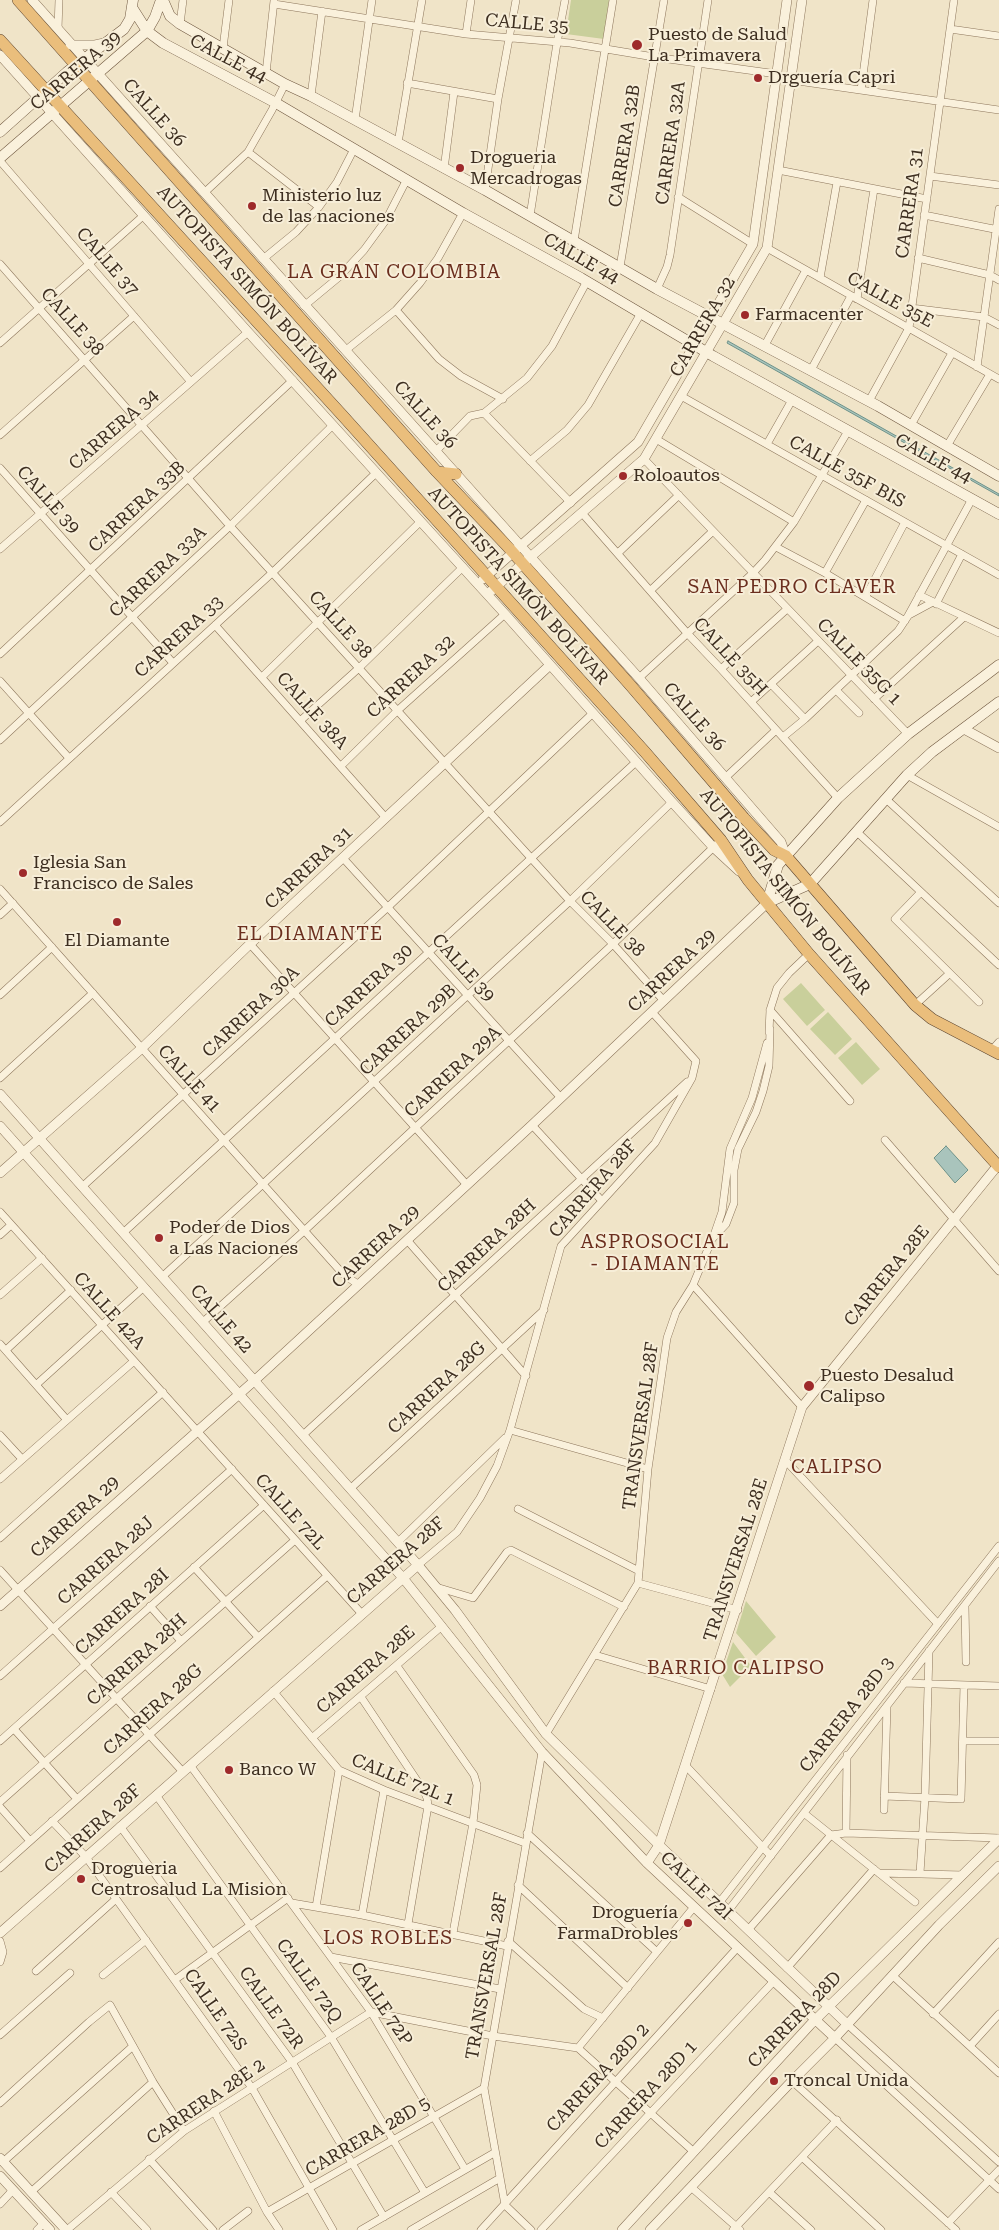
<!DOCTYPE html>
<html>
<head>
<meta charset="utf-8">
<style>
	body { margin:0 }
	canvas { display:block; background:#f0e4c8 }
</style>
</head>
<body>
<canvas width="999" height="2230"></canvas>
<script>
const c = document.querySelector('canvas').getContext('2d');
c.lineJoin = 'round';
function fillPath(path, color) { c.fillStyle = color; c.fill(path, 'evenodd'); }
const toPath = rows => new Path2D(rows.map(r => 'M' + r).join(''));
function trace(path, color, width, dash) { c.strokeStyle = color; c.lineWidth = width; c.lineCap = dash ? 'butt' : 'round'; c.setLineDash(dash || []); c.stroke(path); }
function drawText(font, color, halo, rows, align = 'center') {
  c.font = font + ' "Roboto Serif",serif'; c.lineWidth = 4; c.setLineDash([]); c.textBaseline = 'middle'; c.strokeStyle = halo; c.fillStyle = color; for (const [text, x, y, turn = 0] of rows) {
    c.save(); c.translate(x, y); c.rotate((+turn || 0) * Math.PI / 180); c.textAlign = isNaN(turn) ? turn : align; if (halo) c.strokeText(text, 0, 0); c.fillText(text, 0, 0); c.restore();
  }
}
const green = toPath([
	[571,0,609,0,604,39,566,34],
	[801,983,825,1010,807,1026,783,999],
	[828,1012,852,1039,835,1055,810,1029],
	[856,1042,880,1069,862,1085,838,1058],
	[746,1601,776,1637,756,1656,736,1633],
	[733,1642,751,1666,730,1687,722,1674]
]);
const water = toPath([
	[728,341,999,494,999,496,727,343,728,341],
	[946,1146,968,1170,955,1183,934,1158,946,1146]
]);
const minor = toPath([
	[274,4,466,34,570,43,654,57,777,74],
	[180,24,183,0],
	[58,29,59,0],
	[950,29,999,36],
	[466,34,471,0],
	[223,48,229,0],
	[266,73,274,1],
	[791,80,999,110],
	[407,83,498,99],
	[861,90,873,0],
	[311,96,322,11],
	[355,120,372,0],
	[398,143,422,0],
	[248,152,319,207],
	[0,161,191,382],
	[444,169,454,92],
	[778,170,927,199],
	[930,176,999,185],
	[485,190,498,99,516,0],
	[204,193,248,152,272,110,285,84],
	[678,197,753,244],
	[924,215,999,230],
	[530,216,557,43,565,0],
	[574,241,613,0],
	[767,248,999,379],
	[918,258,990,275,999,280],
	[263,259,296,232,319,207,337,182,354,149],
	[0,264,230,526,570,901,613,944,664,1001],
	[620,267,664,0],
	[820,278,837,182],
	[657,289,667,267,670,255,708,0],
	[857,299,874,189],
	[304,306,339,277,364,250,386,220,407,179],
	[911,308,984,317,999,325],
	[396,310,439,359,461,376,503,399],
	[0,343,143,216],
	[765,345,806,270],
	[346,350,396,310,420,283,438,258,463,213],
	[977,367,999,209],
	[811,370,851,296],
	[681,396,999,575],
	[869,401,909,328,954,0],
	[484,413,571,503],
	[911,425,952,353],
	[0,435,134,316],
	[656,439,794,522],
	[767,444,792,400],
	[947,446,990,374],
	[436,451,470,416,484,413,527,378,552,346,587,281],
	[644,459,908,734],
	[530,461,567,430,588,405,641,313],
	[0,468,173,663],
	[582,513,687,633,721,669,838,798],
	[776,547,825,573,905,621],
	[0,549,248,332],
	[618,553,679,495],
	[825,573,866,500],
	[651,590,713,531],
	[919,595,999,633],
	[866,596,905,522],
	[936,604,962,554],
	[909,615,933,602],
	[215,625,386,818],
	[0,654,293,380],
	[721,669,787,609],
	[262,677,420,522],
	[639,678,753,573,765,560,794,522,848,431],
	[0,681,69,758],
	[771,684,805,719],
	[836,690,859,713],
	[874,699,964,617],
	[751,702,818,641],
	[300,721,359,668,463,567],
	[783,737,805,719,898,631,908,616,972,499],
	[0,740,230,526,333,425],
	[341,766,397,711,505,614],
	[907,775,999,827],
	[725,778,776,730],
	[886,799,999,903],
	[0,822,272,573,376,473],
	[857,832,999,965],
	[343,858,561,1098],
	[0,889,343,1274,359,1285],
	[921,892,895,919,979,1002],
	[0,915,13,903],
	[250,944,467,1185],
	[0,995,52,947],
	[915,1005,949,974],
	[770,1010,850,1101],
	[769,1032,770,1010,777,988,789,973,809,954],
	[992,1050,999,1042],
	[0,1078,93,993],
	[532,1125,602,1201],
	[885,1140,999,1271],
	[82,1187,388,907,593,713],
	[0,1212,362,1614],
	[123,1233,636,762],
	[0,1235,11,1225],
	[713,1238,722,1212,730,1149,752,1098,767,1043],
	[407,1240,526,1376],
	[162,1277,570,901,672,802],
	[693,1285,802,1407],
	[0,1295,42,1258],
	[203,1322,304,1231,613,944,721,840],
	[0,1344,67,1420],
	[6,1350,71,1290],
	[37,1384,144,1287],
	[510,1430,648,1469],
	[0,1435,22,1459],
	[303,1435,687,1082],
	[785,1460,938,1624],
	[0,1479,134,1361],
	[350,1489,544,1310],
	[518,1509,639,1571],
	[0,1538,163,1392],
	[398,1542,505,1438],
	[418,1565,457,1532,480,1498,497,1466,510,1430,561,1246,655,1143,692,1078,696,1061,652,1012],
	[194,1567,258,1637],
	[0,1570,183,1772],
	[638,1583,738,1610],
	[436,1587,473,1598,507,1552,511,1550,624,1607],
	[150,1606,181,1641],
	[965,1606,966,1662],
	[595,1655,711,1689],
	[397,1666,474,1775,477,1785,473,1823,453,1933],
	[0,1676,232,1469],
	[904,1683,999,1686],
	[273,1691,339,1770,384,1790,525,1843],
	[361,1697,424,1791,427,1798,428,1806,408,1924],
	[14,1729,77,1799],
	[546,1734,638,1583,648,1469,667,1338,676,1312,693,1285,712,1239,726,1224,734,1203,734,1170,738,1149,756,1112,763,1091,769,1066,770,1029],
	[312,1738,442,1626],
	[0,1741,264,1505],
	[963,1741,999,1741],
	[190,1765,371,2012,465,2169],
	[686,1766,771,1856],
	[156,1795,331,2037,425,2193],
	[884,1796,961,1799,964,1685],
	[0,1802,295,1540],
	[0,1807,30,1841],
	[884,1810,887,1706],
	[805,1814,915,1902],
	[52,1821,86,1857,252,2088,333,2230],
	[120,1826,292,2062,384,2217],
	[527,1833,657,1952],
	[846,1833,847,1755],
	[0,1868,327,1576],
	[879,1873,963,1875],
	[920,1873,925,1797,929,1651],
	[518,1885,628,1988],
	[292,1903,362,1915,507,1946],
	[719,1903,999,1546],
	[316,1907,339,1770],
	[728,1911,999,1561],
	[362,1915,384,1790],
	[748,1930,831,1835,846,1833,999,1838],
	[0,1941,3,1952,0,1962],
	[508,1941,584,2009,603,2018],
	[331,1957,500,1989],
	[787,1968,874,1869],
	[36,1971,116,1899],
	[103,1975,146,1940],
	[892,1975,999,2073],
	[176,1979,288,1898],
	[371,2012,493,2036,578,2048,694,2152],
	[933,2014,999,1942],
	[847,2024,999,2162],
	[0,2035,70,1973],
	[835,2038,999,2189],
	[970,2046,999,2014],
	[578,2048,694,1907],
	[792,2081,956,2230],
	[0,2103,89,2022,110,2005,153,2082,184,2131],
	[214,2111,267,2212,279,2230],
	[802,2157,881,2230],
	[149,2159,213,2230],
	[3,2162,133,2046],
	[691,2187,740,2230],
	[31,2192,153,2082],
	[111,2192,147,2230],
	[769,2192,811,2230],
	[0,2204,13,2190],
	[505,2205,484,2088,542,1752],
	[505,2205,531,2230],
	[267,2212,484,2088],
	[948,2223,999,2170],
	[37,2230,44,2223],
	[67,2230,184,2131,371,2012],
	[223,2230,248,2211],
	[361,2230,494,2153],
	[411,2230,500,2178],
	[481,2230,738,1947],
	[541,2230,774,1981],
	[733,2230,837,2120]
]);
const tertiary = toPath([
	[32,0,639,678,781,842,786,856],
	[70,45,95,45,104,43],
	[0,55,248,332,505,614,672,802,713,847,739,871],
	[483,579,638,442,753,244,787,0],
	[491,591,644,459,767,248,802,0],
	[964,729,999,748],
	[0,1094,418,1565,455,1610,546,1734,659,1845,847,2024],
	[0,1126,403,1578,542,1752,647,1863,835,2038],
	[0,1173,142,1048,250,944,550,665],
	[0,1606,254,1381,532,1125,767,903],
	[647,1863,659,1845,675,1796,802,1407,998,1165],
	[0,1933,418,1565],
	[0,2158,66,2230],
	[0,2176,50,2230],
	[622,2230,811,2024,999,1839],
	[650,2230,792,2081,831,2042,939,1925,999,1866]
]);
const secondary = toPath([
	[163,0,170,16,180,24,285,84,311,96,485,190,657,289,878,406,999,476],
	[133,9,147,31,163,43,276,103,463,213,581,278,713,356,999,514],
	[0,132,67,72,124,29,130,19,133,0],
	[0,158,147,31,155,17,161,0],
	[767,903,778,865,838,798,908,734,999,665],
	[767,903,810,884,907,775,932,752,999,702]
]);
const trunk = toPath([
	[18,0,437,472,508,547,631,686,744,818,774,850,786,856,915,1005,932,1019,999,1054],
	[0,40,343,416,645,752,721,840,748,880,809,954,999,1167],
	[437,472,456,474]
]);
const markers = [
	[637,45,6,"#9e2a2b"],
	[758,78,5,"#9e2a2b"],
	[460,168,5,"#9e2a2b"],
	[252,206,5,"#9e2a2b"],
	[745,315,5,"#9e2a2b"],
	[623,476,5,"#9e2a2b"],
	[23,873,5,"#9e2a2b"],
	[117,922,5,"#9e2a2b"],
	[159,1238,5,"#9e2a2b"],
	[809,1386,6,"#9e2a2b"],
	[229,1770,5,"#9e2a2b"],
	[81,1879,5,"#9e2a2b"],
	[688,1923,5,"#9e2a2b"],
	[774,2081,5,"#9e2a2b"]
];
const streetNames = [
	["CALLE 35",527,24,5],
	["CALLE 44",228,59,28],
	["CARRERA 39",76,71,-40],
	["CALLE 36",154,113,48],
	["CARRERA 32A",671,143,-82],
	["CARRERA 32B",625,146,-81],
	["CARRERA 31",910,203,-82],
	["CALLE 44",581,259,30],
	["CALLE 37",107,262,49],
	["AUTOPISTA SIMÓN BOLÍVAR",247,285,48],
	["CALLE 35E",890,300,29],
	["CALLE 38",72,322,48],
	["CARRERA 32",703,327,-60],
	["CALLE 36",425,415,48],
	["CARRERA 34",114,430,-41],
	["CALLE 44",933,459,29],
	["CALLE 35F BIS",847,472,29],
	["CALLE 39",48,500,48],
	["CARRERA 33B",137,507,-43],
	["CARRERA 33A",158,572,-43],
	["AUTOPISTA SIMÓN BOLÍVAR",518,586,48],
	["CALLE 38",340,625,48],
	["CARRERA 33",179,637,-42],
	["CALLE 35H",730,657,47],
	["CALLE 35G 1",859,662,46],
	["CARRERA 32",411,677,-43],
	["CALLE 38A",312,711,48],
	["CALLE 36",694,717,49],
	["CARRERA 31",309,868,-43],
	["AUTOPISTA SIMÓN BOLÍVAR",785,892,51],
	["CALLE 38",612,924,46],
	["CALLE 39",463,968,48],
	["CARRERA 29",672,971,-43],
	["CARRERA 30",369,986,-43],
	["CARRERA 30A",251,1012,-43],
	["CARRERA 29B",408,1030,-43],
	["CARRERA 29A",453,1072,-43],
	["CALLE 41",189,1079,48],
	["CARRERA 28F",593,1189,-49],
	["CARRERA 28H",487,1246,-43],
	["CARRERA 29",376,1247,-43],
	["CARRERA 28E",887,1276,-51],
	["CALLE 42A",109,1311,48],
	["CALLE 42",221,1319,49],
	["CARRERA 28G",437,1388,-43],
	["TRANSVERSAL 28F",641,1426,-82],
	["CALLE 72L",290,1512,48],
	["CARRERA 29",75,1517,-42],
	["TRANSVERSAL 28E",736,1560,-72],
	["CARRERA 28J",106,1561,-42],
	["CARRERA 28F",396,1561,-41],
	["CARRERA 28I",122,1612,-42],
	["CARRERA 28H",137,1660,-42],
	["CARRERA 28E",366,1670,-41],
	["CARRERA 28G",153,1710,-42],
	["CARRERA 28D 3",847,1715,-52],
	["CALLE 72L 1",403,1780,22],
	["CARRERA 28F",93,1829,-42],
	["CALLE 72I",696,1886,43],
	["TRANSVERSAL 28F",487,1976,-80],
	["CALLE 72Q",309,1981,54],
	["CALLE 72P",381,2004,56],
	["CALLE 72R",271,2008,54],
	["CALLE 72S",215,2010,55],
	["CARRERA 28D",795,2020,-46],
	["CARRERA 28D 2",598,2078,-47],
	["CARRERA 28D 1",646,2095,-47],
	["CARRERA 28E 2",206,2102,-34],
	["CARRERA 28D 5",368,2137,-30]
];
const poiNames = [
	["Puesto de Salud",648,35],
	["La Primavera",648,56],
	["Drguería Capri",768,78],
	["Drogueria",470,158],
	["Mercadrogas",470,179],
	["Ministerio luz",262,196],
	["de las naciones",262,217],
	["Farmacenter",755,315],
	["Roloautos",633,476],
	["Iglesia San",33,863],
	["Francisco de Sales",33,884],
	["El Diamante",117,941,"center"],
	["Poder de Dios",169,1228],
	["a Las Naciones",169,1249],
	["Puesto Desalud",820,1376],
	["Calipso",820,1397],
	["Banco W",239,1770],
	["Drogueria",91,1869],
	["Centrosalud La Mision",91,1890],
	["Droguería",678,1913,"right"],
	["FarmaDrobles",678,1934,"right"],
	["Troncal Unida",784,2081]
];
const neighbourhoodNames = [
	["LA GRAN COLOMBIA",394,272],
	["SAN PEDRO CLAVER",792,587],
	["EL DIAMANTE",310,934],
	["ASPROSOCIAL",655,1242],
	["- DIAMANTE",655,1264],
	["CALIPSO",837,1467],
	["BARRIO CALIPSO",736,1668],
	["LOS ROBLES",388,1938]
];
fillPath(green, '#c9cf9b');
fillPath(water, '#a9c4bc');
trace(water, '#6f938a', 1);
trace(minor, '#8d765c', 8);
trace(tertiary, '#8d765c', 10);
trace(secondary, '#6f573f', 11);
trace(trunk, '#5b4430', 12);
trace(minor, '#faf1dc', 7);
trace(tertiary, '#faf1dc', 9);
trace(secondary, '#faf1dc', 10);
trace(trunk, '#eabe7c', 11);
for (const [x, y, r, color] of markers) { const dot = new Path2D(); dot.arc(x, y, r, 0, 2 * Math.PI); c.fillStyle = color; c.fill(dot); trace(dot, '#f7eed8', 2); }
drawText('18px', '#3d2e20', '#f7eed8', streetNames);
drawText('18px', '#3d2e20', '#f7eed8', poiNames, 'left');
c.letterSpacing = '1px';
drawText('19px', '#6b2e1e', '#f7eed8', neighbourhoodNames);
c.letterSpacing = '0px';
</script>
</body>
</html>
